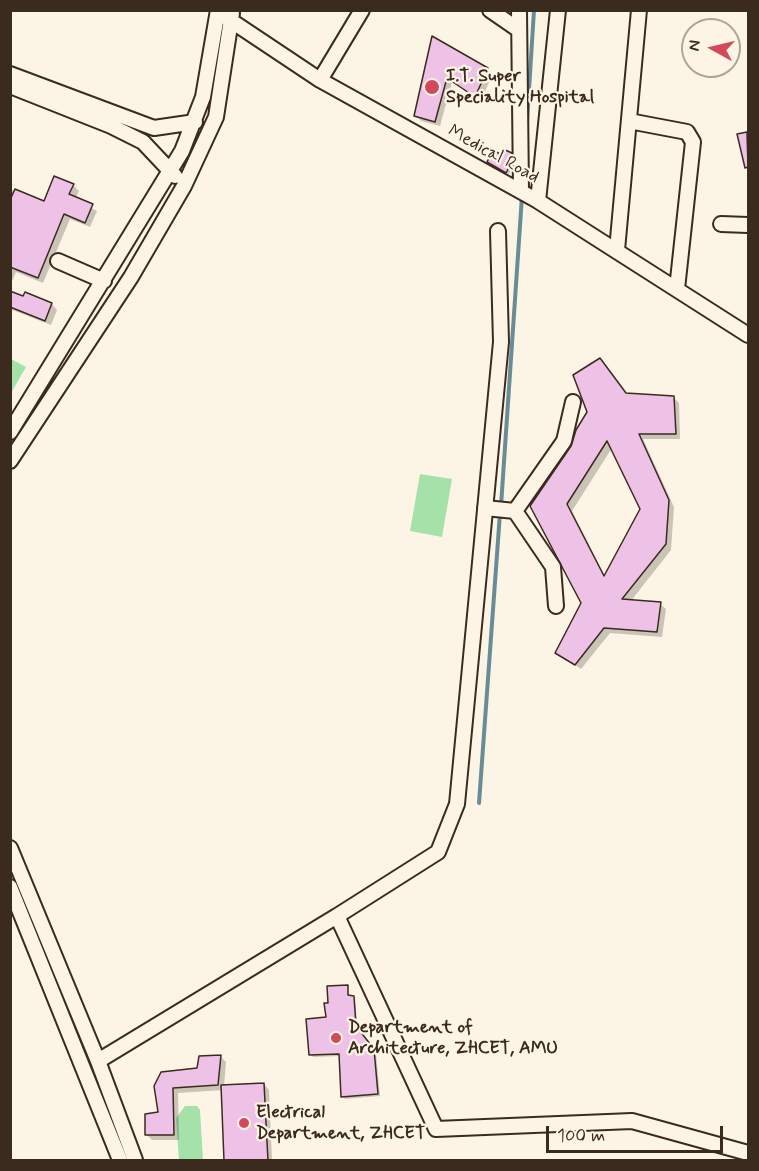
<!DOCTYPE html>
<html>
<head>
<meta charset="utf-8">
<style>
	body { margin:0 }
	#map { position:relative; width:759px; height:1171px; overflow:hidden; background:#fcf5e5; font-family:Mynerve,sans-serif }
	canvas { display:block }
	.frame { position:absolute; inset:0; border:12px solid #3b2a1e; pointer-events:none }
	.north { position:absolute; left:681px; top:18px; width:60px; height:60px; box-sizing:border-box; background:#fcf5e5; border:2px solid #afa495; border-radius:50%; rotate:278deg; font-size:16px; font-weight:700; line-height:24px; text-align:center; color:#3b2a1e }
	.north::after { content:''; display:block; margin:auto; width:21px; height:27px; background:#d1495b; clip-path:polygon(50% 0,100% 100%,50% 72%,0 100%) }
	.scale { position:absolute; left:546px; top:1126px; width:177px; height:27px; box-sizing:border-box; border:3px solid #3b2a1e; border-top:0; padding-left:8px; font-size:18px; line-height:21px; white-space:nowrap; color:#3b2a1e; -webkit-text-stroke:4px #fcf5e5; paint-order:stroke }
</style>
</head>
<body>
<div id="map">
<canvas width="759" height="1171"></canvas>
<div class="frame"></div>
<div class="north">N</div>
<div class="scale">100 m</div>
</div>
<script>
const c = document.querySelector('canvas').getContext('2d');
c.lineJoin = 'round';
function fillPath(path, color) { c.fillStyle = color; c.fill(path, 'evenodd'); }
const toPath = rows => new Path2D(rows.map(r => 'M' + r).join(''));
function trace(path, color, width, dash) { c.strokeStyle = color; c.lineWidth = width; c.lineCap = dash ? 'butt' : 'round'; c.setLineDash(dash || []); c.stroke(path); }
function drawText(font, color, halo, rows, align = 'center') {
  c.font = font + ' Mynerve,sans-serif'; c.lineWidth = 4.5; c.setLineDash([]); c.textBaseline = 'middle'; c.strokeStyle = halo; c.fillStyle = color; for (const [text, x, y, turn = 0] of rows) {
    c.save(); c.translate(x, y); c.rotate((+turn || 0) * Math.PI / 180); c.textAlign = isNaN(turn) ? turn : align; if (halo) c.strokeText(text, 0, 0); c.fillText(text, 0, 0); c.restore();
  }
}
const green = toPath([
	[11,359,26,367,11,393],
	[420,474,452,479,442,537,410,531],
	[185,1106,197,1106,200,1110,203,1160,179,1160,176,1118]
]);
const shadow = toPath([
	[433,39,492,75,481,101,452,82,440,126,421,121,416,115],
	[748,132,748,164,744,160,739,135],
	[511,155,514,165,509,174,489,162],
	[73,185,79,191,75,199,97,211,90,227,70,219,43,283,16,272,10,286,10,189,45,203],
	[10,292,24,298,26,294,52,304,57,310,51,325,10,309],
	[627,394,673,397,679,403,680,439,643,439,674,507,671,550,630,602,660,604,666,609,662,637,610,633,581,669,556,652,583,603,531,506],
	[612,448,641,509,605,576,572,511],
	[347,986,349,997,355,1000,358,1030,376,1053,380,1096,345,1099,343,1096,340,1056,313,1057,311,1054,328,1018,330,1004],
	[221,1057,226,1062,224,1086,264,1084,269,1090,272,1160,226,1160,223,1090,178,1093,179,1140,152,1140,146,1134,159,1113,156,1086,199,1070]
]);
const stream = toPath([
	[527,122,534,10],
	[501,506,522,196],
	[479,803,500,513]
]);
const building = toPath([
	[432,36,488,68,475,97,447,78,435,122,414,116,432,36],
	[747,132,748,167,745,168,737,134,747,132],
	[503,149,512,153,512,162,506,173,487,162,493,150,500,154,503,149],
	[54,176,74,184,69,194,93,204,85,223,64,214,38,278,10,267,10,200,15,189,44,201,54,176],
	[10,291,23,296,25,292,52,303,45,321,10,307,10,291],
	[600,358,626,393,674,396,676,434,639,434,669,500,666,544,622,599,661,602,657,632,604,628,575,665,555,653,581,603,530,506,571,446,576,430,587,412,573,375,600,358],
	[607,441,640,509,604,576,567,504,607,441],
	[348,985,348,995,354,996,356,1026,374,1049,378,1094,341,1097,339,1054,309,1055,306,1019,326,1017,324,1003,328,1003,327,986,348,985],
	[221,1055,218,1085,173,1088,174,1135,145,1135,145,1114,158,1112,154,1086,161,1072,197,1068,199,1056,221,1055],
	[264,1083,268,1161,224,1161,221,1085,264,1083]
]);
const minor = toPath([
	[490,10,519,30],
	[519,10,521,191],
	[218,12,320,80,538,201,748,335],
	[10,74,154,128,195,122],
	[320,80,362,10],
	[10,86,111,126,143,142,175,176],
	[629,121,687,132,693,142,677,289],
	[538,201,558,10],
	[721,224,748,225],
	[617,250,639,10],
	[58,261,104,281],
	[10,432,182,151,203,97,218,10],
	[10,461,131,277,184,186,216,117,232,13],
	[485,508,515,511,553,567,556,606],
	[515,511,564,441,573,402],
	[10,848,98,1061,135,1160],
	[10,887,120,1160],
	[337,916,438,852,457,804,501,342,498,231],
	[98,1061,337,916,436,1129,632,1121,748,1153]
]);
const markers = [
	[432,87,8,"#d1495b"],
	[336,1038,6,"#d1495b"],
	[244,1123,6,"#d1495b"]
];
const poiNames = [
	["I.T. Super",446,77],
	["Speciality Hospital",446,98],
	["Department of",348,1028],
	["Architecture, ZHCET, AMU",348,1049],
	["Electrical",256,1113],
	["Department, ZHCET",256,1134]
];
const streetNames = [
	["Medical Road",493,155,29]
];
fillPath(green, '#a5e2aa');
fillPath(shadow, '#0003');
trace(stream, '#698d98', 4);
fillPath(building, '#eec1e6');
trace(building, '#3b2a1e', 1.5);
trace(minor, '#3b2a1e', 18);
trace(minor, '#fcf5e5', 14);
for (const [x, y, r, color] of markers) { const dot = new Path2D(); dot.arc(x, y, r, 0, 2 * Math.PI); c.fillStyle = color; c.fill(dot); trace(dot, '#fcf5e5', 2); }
drawText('bold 18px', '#3b2a1e', '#fcf5e5', poiNames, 'left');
drawText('18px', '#3b2a1e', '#fcf5e5', streetNames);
</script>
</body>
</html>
